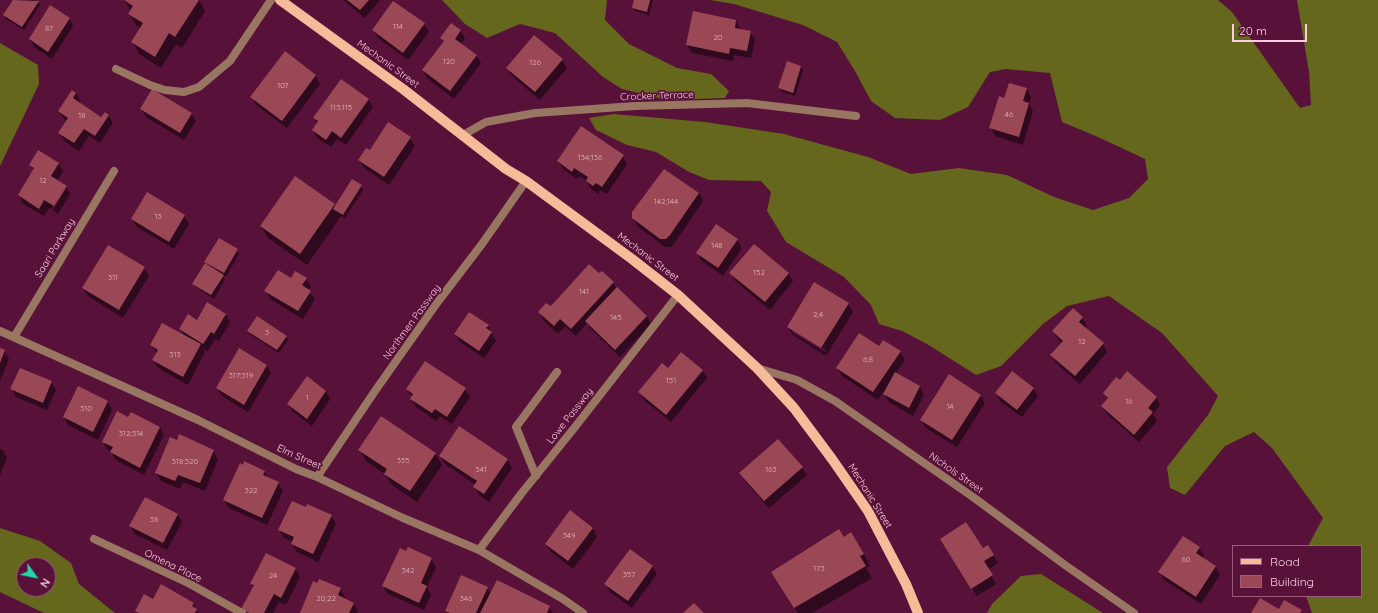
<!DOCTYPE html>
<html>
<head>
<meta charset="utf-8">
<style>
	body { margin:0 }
	#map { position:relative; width:1378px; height:613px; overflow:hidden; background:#581138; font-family:Quicksand,sans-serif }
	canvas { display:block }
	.legend { position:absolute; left:1232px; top:545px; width:130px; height:52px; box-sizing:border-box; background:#581138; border:1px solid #995d7b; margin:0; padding:5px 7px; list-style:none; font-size:12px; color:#facee0 }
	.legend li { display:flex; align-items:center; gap:8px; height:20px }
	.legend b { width:20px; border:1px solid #995d7b }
	.north { position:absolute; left:16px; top:557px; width:40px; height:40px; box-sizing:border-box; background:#581138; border:1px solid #995d7b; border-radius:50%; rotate:123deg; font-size:11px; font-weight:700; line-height:16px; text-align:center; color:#facee0 }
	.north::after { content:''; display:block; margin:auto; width:14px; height:18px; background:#2bd5ac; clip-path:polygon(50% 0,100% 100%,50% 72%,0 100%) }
	.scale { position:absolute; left:1232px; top:24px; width:75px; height:18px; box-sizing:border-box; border:2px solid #facee0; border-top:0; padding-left:5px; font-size:12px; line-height:14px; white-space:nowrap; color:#facee0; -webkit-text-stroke:3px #581138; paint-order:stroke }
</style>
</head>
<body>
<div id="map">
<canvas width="1378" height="613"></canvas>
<ul class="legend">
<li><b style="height:5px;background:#f6bc9a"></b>Road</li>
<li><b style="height:11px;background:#9a4856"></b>Building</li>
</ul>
<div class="north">N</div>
<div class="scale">20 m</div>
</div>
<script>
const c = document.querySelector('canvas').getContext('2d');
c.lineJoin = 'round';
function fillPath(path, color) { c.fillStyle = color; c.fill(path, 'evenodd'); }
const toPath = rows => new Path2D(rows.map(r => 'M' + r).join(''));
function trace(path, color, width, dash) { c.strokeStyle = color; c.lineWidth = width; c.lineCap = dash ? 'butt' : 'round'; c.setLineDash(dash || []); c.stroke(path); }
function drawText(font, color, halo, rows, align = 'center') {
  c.font = font + ' Quicksand,sans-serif'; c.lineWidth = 3.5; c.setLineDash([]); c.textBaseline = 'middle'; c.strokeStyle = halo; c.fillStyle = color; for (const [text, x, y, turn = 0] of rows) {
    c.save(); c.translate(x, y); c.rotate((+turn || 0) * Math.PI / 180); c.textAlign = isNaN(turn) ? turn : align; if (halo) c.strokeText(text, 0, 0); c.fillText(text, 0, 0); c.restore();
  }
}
const forest = toPath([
	[442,0,607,0,605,20,629,44,677,68,711,74,729,91,725,98,667,100,622,89,603,77,555,33,520,24,487,38,465,24],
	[710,0,1218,0,1232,12,1300,108,1311,105,1309,72,1297,0,1378,0,1378,613,1312,613,1306,596,1361,596,1361,546,1308,546,1323,518,1272,448,1254,432,1225,446,1185,495,1170,488,1167,467,1208,415,1218,396,1162,333,1109,296,1067,306,1043,324,1001,366,976,375,927,344,902,331,879,324,871,305,844,277,786,242,767,211,771,192,761,181,709,180,689,172,656,152,627,145,596,130,589,118,614,114,705,122,784,134,868,157,911,174,959,168,1007,175,1054,197,1093,210,1129,198,1148,179,1145,159,1098,137,1062,122,1050,73,1006,69,990,72,968,107,940,120,895,118,871,101,855,71,837,42,803,25,734,4],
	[0,43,38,65,39,84,0,166],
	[0,528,40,541,71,563,79,584,115,613,44,613,0,592],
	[24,565,48,565,48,589,24,589],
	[1041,574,1103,613,987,613,992,604,1021,576]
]);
const shadow = toPath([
	[14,0,36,0,40,5,24,30,6,19,4,15],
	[124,0,199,0,205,11,182,48,176,44,161,68,139,54,133,42,141,28,136,25,129,14,131,11],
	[343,0,380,0,365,18],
	[635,0,653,0,649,15,635,11,633,8],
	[69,18,73,26,52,59,34,47,30,39],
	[736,21,740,29,740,30,750,32,755,40,751,58,734,55,733,61,692,53,687,45],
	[424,24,429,32,408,60,378,38,373,30],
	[451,24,461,31,465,39,461,44,476,55,481,63,454,99,427,78,423,70,444,42,441,38],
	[285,53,315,76,320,84,287,128,256,105,252,97],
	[562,60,567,68,540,100,512,76,507,68],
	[800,67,803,70,795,96,782,92,779,88],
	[1027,89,1031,97,1029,104,1033,111,1023,145,995,136,991,128,1004,99],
	[76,93,80,101,80,103,102,118,108,115,113,123,100,143,89,136,79,151,64,141,60,133,67,122,64,119,59,111],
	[368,99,373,107,346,145,337,139,331,147,317,138,313,130,317,123,314,118],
	[141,109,191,113,196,121,184,140,146,117],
	[388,124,410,138,415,146,389,185,364,168,359,160,370,151],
	[623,156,627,164,607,194,600,190,598,194,591,189,586,180,579,176,577,179,563,169,558,161],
	[58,163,63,171,57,181,66,186,70,194,58,214,53,210,66,189,64,189,51,209,49,208,44,216,23,204,19,196,34,171,31,165],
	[361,186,363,190,345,218,341,216,307,265,268,238,261,226,334,204,336,207],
	[699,193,703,201,674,244,671,247,665,247,637,226,633,217],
	[184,216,189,224,174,249,137,227,132,219],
	[219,239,237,250,239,254,226,277,222,275,225,279,214,299,196,287,193,284],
	[737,240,742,248,723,276,702,261,697,253],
	[144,268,149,276,123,318,88,296,83,288],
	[731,273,788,273,793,281,770,310,735,281],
	[599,275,613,283,617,289,647,316,651,324,620,357,591,329,587,323,576,336,565,326,558,334,543,320,539,312,551,308],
	[291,279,306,279,311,287,308,290,315,299,303,319,270,299,266,291],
	[848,304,853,312,826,356,793,335,788,327],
	[793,330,826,350,825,352,793,333],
	[1073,309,1082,318,1087,326,1085,328,1103,344,1107,352,1080,384,1056,363,1052,355,1062,343,1058,339,1053,331],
	[225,314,230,322,219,341,215,339,208,351,202,348,205,352,188,385,158,368,153,360,157,354,151,345,184,335,180,329,197,321],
	[488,326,496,341,484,358,460,342,455,334],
	[248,331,286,336,288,340,279,353,251,335],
	[879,347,900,352,905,360,895,374,920,387,924,395,913,416,889,402,883,392,878,400,842,376,837,368],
	[0,349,4,351,9,359,0,381],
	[426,362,465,389,470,397,452,424,440,416,436,421,416,407,411,399,412,397,407,389],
	[266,365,271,373,248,412,222,396,217,388],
	[668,369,702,370,707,378,671,422,644,400,639,392],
	[51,382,56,390,47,410,16,397,12,389],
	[1033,388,1038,396,1022,417,1001,402,996,394],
	[326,391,330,399,312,426,293,412,288,404],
	[1104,393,1156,397,1160,405,1153,414,1157,421,1139,442,1107,414,1102,406,1108,400],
	[980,395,985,403,957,447,926,428,921,420],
	[108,402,112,410,98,440,68,425,64,417],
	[129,418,160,427,164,435,144,475,116,460,111,452,112,451,108,450,103,442],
	[0,449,3,450,7,458,0,475],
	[360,450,435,453,442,465,417,502,392,485,385,474,366,461],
	[213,451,218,459,205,491,183,482,180,489,161,481,156,473],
	[440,456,507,460,512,468,489,502,479,495,475,487,476,485,445,464],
	[802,467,807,475,769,508,745,481,741,473],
	[264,471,269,479,278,483,283,491,267,525,229,508,224,500],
	[306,508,331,516,336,524,318,562,297,552,292,544,293,542,284,538,279,530],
	[571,512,593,529,597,537,573,569,551,552,546,544],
	[177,514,182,522,167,550,135,534,130,526],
	[843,538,864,554,870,566,866,568,872,578,812,613,798,613,779,583],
	[946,547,983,550,988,547,998,563,988,570,996,584,977,596],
	[1199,548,1204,556,1202,558,1216,567,1220,575,1201,604,1164,580,1160,572],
	[267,554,296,569,300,577,286,605,279,602,273,613,245,613,254,588,251,584],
	[431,559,436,567,427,587,431,595,424,610,388,594,383,586],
	[652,566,657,574,632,608,610,592,606,584],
	[487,588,491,594,549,607,553,613,447,613,446,611],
	[340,589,345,597,344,599,353,603,358,611,357,613,301,613],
	[153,600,193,603,198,613,137,613,136,611]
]);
const building = toPath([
	[13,0,39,1,22,27,3,15],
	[124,0,199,0,175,37,169,33,155,57,131,42,143,23,128,14,133,6],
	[347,0,369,0,360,10],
	[634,0,650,0,647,12,632,8],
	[393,1,425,23,403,53,372,30],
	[50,5,70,18,48,52,29,39],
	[693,11,736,20,735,28,751,31,747,51,730,48,729,54,686,45],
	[451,23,461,30,455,39,477,55,450,91,422,70,444,41,440,38],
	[534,35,563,59,535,92,506,68],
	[285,51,316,75,282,121,250,97],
	[787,61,801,66,793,93,778,88],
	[341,79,369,99,341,138,332,131,326,140,312,130,318,121,313,118],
	[1009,83,1027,88,1023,101,1029,103,1019,137,989,128,999,96,1004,98],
	[152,89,192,113,180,133,140,109],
	[72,90,76,93,73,98,101,117,105,112,109,115,95,136,84,129,74,143,58,133,68,118,58,111],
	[388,122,411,137,384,177,358,160,366,148,370,150],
	[581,126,624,155,602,187,596,183,593,186,586,181,588,177,574,168,572,172,557,161],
	[38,150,59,163,51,176,67,186,54,206,44,200,39,209,18,195,34,168,29,165],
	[664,169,699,193,670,235,666,239,660,239,632,218,632,212],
	[295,176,335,204,300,254,260,226],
	[352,179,362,185,343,215,333,209],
	[147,192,185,215,169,242,131,219],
	[716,224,738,239,718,268,696,253],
	[219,238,238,249,224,273,204,262],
	[754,244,789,273,765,302,729,273],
	[108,245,145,267,119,310,82,288],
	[205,263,224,275,211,295,192,284],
	[589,264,599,273,602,271,614,282,571,329,560,319,554,326,538,312,546,303,551,306],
	[278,270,291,278,295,271,307,278,302,285,311,291,298,311,264,291],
	[814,282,849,303,821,348,787,327],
	[617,287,647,316,615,350,585,321],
	[207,302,226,314,214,334,211,332,203,344,179,329,188,314,197,320],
	[1073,308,1083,317,1079,322,1104,343,1075,376,1050,355,1063,341,1052,331],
	[469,312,489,325,486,328,492,332,479,351,454,334],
	[257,316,287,336,277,350,247,331],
	[162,323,201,344,183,377,152,360,158,350,150,345],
	[859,333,879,346,883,340,901,351,873,392,836,368],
	[0,348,5,350,0,363],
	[239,348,267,365,244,405,216,388],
	[681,352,703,370,666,415,638,392,662,363,668,368],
	[425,361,466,388,447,417,435,409,432,413,410,399,413,394,406,389],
	[20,368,52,381,43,403,10,389],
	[1012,371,1034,388,1017,410,995,393],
	[1127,371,1157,397,1148,408,1153,412,1134,435,1101,406,1108,398,1103,393,1116,377,1120,380],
	[895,372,920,386,909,408,883,394],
	[949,374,981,395,952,440,920,420],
	[307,376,326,391,307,419,287,404],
	[78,386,108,401,93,432,63,417],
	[117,411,128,417,131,412,160,427,140,468,110,452,113,447,102,442],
	[381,416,436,453,410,491,384,474,387,469,358,450],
	[459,426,508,459,484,494,473,487,477,481,439,456],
	[179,434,214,450,200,483,178,475,175,481,155,473,170,437,177,440],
	[778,439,803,467,764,501,739,473],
	[244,461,265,471,263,475,279,482,262,518,223,500,240,463,243,465],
	[145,497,178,514,163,543,129,526],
	[292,501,306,507,307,504,332,515,313,554,291,544,294,537,278,530],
	[570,510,593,528,568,561,545,544],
	[966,522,983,548,988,545,994,555,984,561,993,575,971,589,940,539],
	[839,529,844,537,851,532,864,554,860,556,866,566,794,608,771,572],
	[1183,536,1200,547,1196,553,1216,566,1196,597,1158,572],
	[408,547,432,558,421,583,427,586,419,603,382,586,400,548,406,551],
	[630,549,653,566,628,601,604,584],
	[266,553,296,568,281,598,274,594,264,613,249,613,241,609,254,585,250,584],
	[461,575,488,587,476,613,450,613,445,611],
	[319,579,341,588,338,595,354,603,349,613,300,613,313,581,317,583],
	[497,580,550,606,547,613,480,613],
	[161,584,194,603,192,606,197,609,195,613,139,613,135,611,144,594,153,599],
	[1260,598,1279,609,1284,600,1302,610,1300,613,1251,613],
	[694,603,704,613,683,613]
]);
const lane = toPath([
	[116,69,150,85,165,90,184,92,199,87,230,61,271,0],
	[536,476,516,427,557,372]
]);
const street = toPath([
	[463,135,486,122,535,113,635,106,747,103,856,116],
	[0,331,198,420,296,469,317,477,403,518,479,550,563,599,583,613],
	[14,337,114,171],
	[757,368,797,380,835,401,973,497,1065,565,1134,613],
	[317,477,375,391,437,303,482,244,526,181],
	[94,539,190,584,242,613],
	[479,550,521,494,575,427,678,295]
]);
const primary = toPath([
	[280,0,403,89,506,169,526,181,632,259,678,295,757,368,794,408,832,459,868,511,906,584,918,613]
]);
const numberNames = [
	["114",398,27],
	["87",49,29],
	["20",718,38],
	["120",449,62],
	["126",535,63],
	["107",283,86],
	["113;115",341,108],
	["46",1009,115],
	["18",82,116],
	["134;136",590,158],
	["12",43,181],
	["142;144",666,202],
	["13",158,217],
	["148",717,246],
	["152",759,273],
	["311",113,278],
	["141",584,292],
	["2;4",818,315],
	["145",616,318],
	["3",267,333],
	["12",1082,342],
	["313",175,355],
	["6;8",868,360],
	["317;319",241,376],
	["151",671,381],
	["1",307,398],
	["16",1129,402],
	["14",950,407],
	["310",86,409],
	["312;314",131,434],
	["335",403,461],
	["318;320",185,462],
	["341",481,470],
	["163",771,470],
	["322",251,491],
	["38",154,520],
	["349",569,536],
	["60",1186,560],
	["173",819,569],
	["342",408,571],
	["357",629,575],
	["24",273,576],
	["20;22",326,599],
	["346",466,599]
];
const streetNames = [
	["Mechanic Street",388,64,36],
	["Crocker Terrace",657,96,-2],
	["Saari Parkway",55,248,-59],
	["Mechanic Street",648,257,37],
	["Northmen Passway",412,322,-54],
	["Lowe Passway",570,416,-52],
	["Elm Street",299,457,24],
	["Nichols Street",956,473,35],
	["Mechanic Street",870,496,58],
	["Omena Place",173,566,26]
];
fillPath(forest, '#64671c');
fillPath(shadow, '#0007');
fillPath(building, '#9a4856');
trace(lane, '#997661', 8);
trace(street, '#997661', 8);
trace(primary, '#f6bc9a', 10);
drawText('8px', '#e2acbe', null, numberNames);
drawText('10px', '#facee0', '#581138', streetNames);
</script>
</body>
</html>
